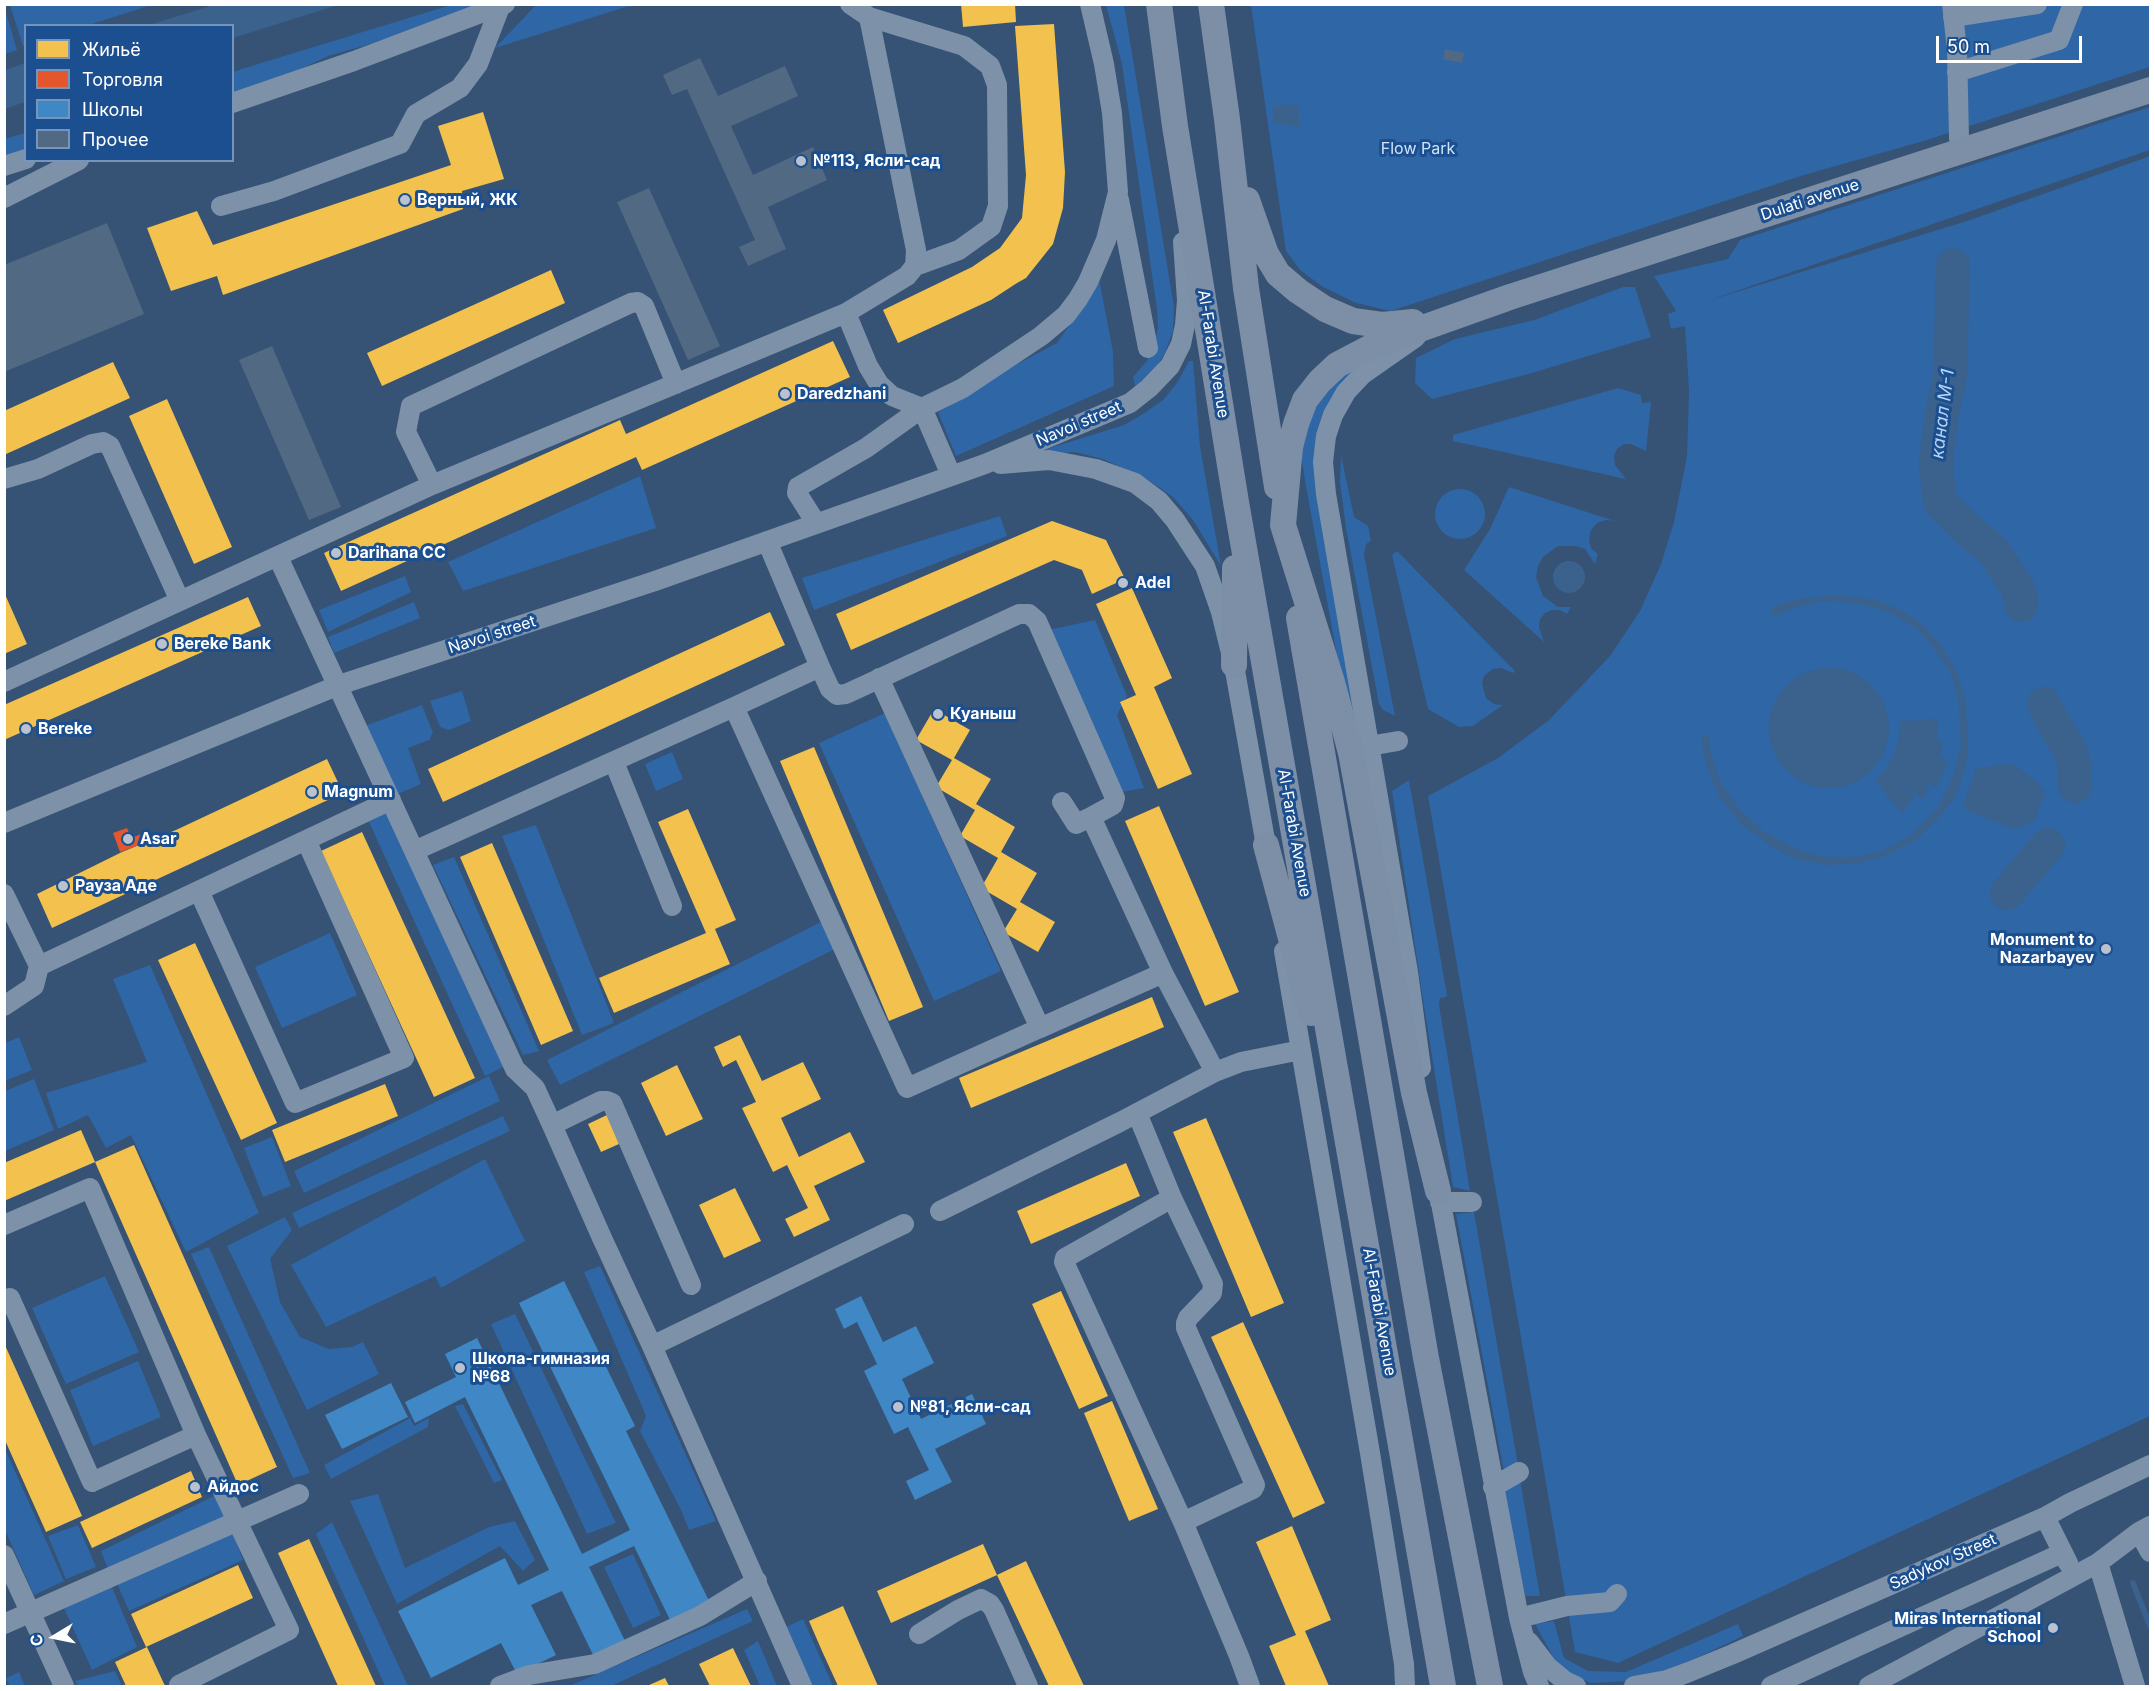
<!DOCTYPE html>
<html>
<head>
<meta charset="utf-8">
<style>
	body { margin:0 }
	#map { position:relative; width:2155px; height:1691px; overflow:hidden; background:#365274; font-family:Inter,sans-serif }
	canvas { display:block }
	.frame { position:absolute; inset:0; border:6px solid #fff; pointer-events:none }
	.legend { position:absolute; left:24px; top:24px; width:210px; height:138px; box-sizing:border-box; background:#1b4f8f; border:2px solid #7695bc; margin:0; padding:8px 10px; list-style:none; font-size:18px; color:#fff }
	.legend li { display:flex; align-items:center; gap:12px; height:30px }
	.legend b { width:30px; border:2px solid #7695bc }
	.north { position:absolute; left:24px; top:1607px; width:60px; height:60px; -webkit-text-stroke:4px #1b4f8f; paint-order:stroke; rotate:260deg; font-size:16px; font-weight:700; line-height:24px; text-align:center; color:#fff }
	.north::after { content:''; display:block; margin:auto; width:21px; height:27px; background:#fff; clip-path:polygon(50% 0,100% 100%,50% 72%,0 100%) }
	.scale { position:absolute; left:1936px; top:36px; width:146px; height:27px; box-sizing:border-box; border:3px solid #fff; border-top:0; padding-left:8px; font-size:18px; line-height:21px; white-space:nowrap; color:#fff; -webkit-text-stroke:4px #1b4f8f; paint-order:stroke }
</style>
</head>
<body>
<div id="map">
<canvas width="2155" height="1691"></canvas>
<div class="frame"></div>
<ul class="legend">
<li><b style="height:16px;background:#f2c14e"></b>Жильё</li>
<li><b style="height:16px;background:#e4572e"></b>Торговля</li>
<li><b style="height:16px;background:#3f88c5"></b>Школы</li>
<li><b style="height:16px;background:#526984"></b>Прочее</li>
</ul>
<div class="north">С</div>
<div class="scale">50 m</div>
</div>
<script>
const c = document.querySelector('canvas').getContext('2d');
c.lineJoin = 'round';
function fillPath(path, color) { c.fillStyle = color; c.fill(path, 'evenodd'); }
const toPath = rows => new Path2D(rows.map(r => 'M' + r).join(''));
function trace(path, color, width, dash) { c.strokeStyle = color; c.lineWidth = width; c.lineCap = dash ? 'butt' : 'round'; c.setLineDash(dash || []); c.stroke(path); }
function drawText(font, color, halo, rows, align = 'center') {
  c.font = font + ' Inter,sans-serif'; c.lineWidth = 6; c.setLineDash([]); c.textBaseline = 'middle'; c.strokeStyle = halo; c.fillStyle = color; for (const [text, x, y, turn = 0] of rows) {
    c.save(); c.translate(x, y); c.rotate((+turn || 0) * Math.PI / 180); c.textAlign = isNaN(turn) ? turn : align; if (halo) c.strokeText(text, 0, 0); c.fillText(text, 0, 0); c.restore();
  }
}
const green = toPath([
	[537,4,632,4,632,5,495,48],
	[10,5,10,4,151,5,89,25,26,26,25,45,23,46],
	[451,5,483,5,367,45,331,55,285,76,233,94,232,72],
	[1106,5,1124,5,1174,307,1173,331,1165,353,1154,371,1136,389,1133,377,1146,362,1154,347,1158,328,1157,310,1122,64],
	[1251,5,2150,5,2150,67,1927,140,1804,175,1391,311,1356,303,1323,287,1300,270,1286,251],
	[4,6,17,50,5,54,4,54],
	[2150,107,2150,150,1707,301,1970,220,2150,156,2150,1416,1618,1663,1575,1652,1428,796,1498,758,1549,720,1610,656,1640,611,1661,564,1674,522,1687,456,1689,391,1685,326,1671,329,1668,314,1676,311,1654,276,1728,259,1740,240],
	[25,133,25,151,5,157,4,139],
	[1098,273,1113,352,1114,386,956,456,938,412,1004,371,1057,343,1090,296],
	[1623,287,1635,287,1651,337,1532,373,1432,399,1415,383,1416,358,1455,339,1534,320],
	[1373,355,1318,434,1395,954,1343,688,1305,481,1300,445,1306,422,1334,378],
	[1189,361,1193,361,1200,446,1221,566,1193,520,1173,497,1147,479,1103,459,1075,452,1028,455,1124,425,1143,414,1163,400,1177,383],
	[1618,388,1641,395,1642,403,1651,402,1646,451,1631,444,1624,444,1617,449,1614,456,1615,465,1626,479,1453,441,1453,435],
	[1341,455,1354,517,1368,526,1371,541,1366,544,1364,555,1395,716,1383,710,1379,704,1346,528,1340,482],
	[640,476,656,528,463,591,448,562],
	[1509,487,1615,521,1606,520,1597,523,1591,530,1589,539,1591,548,1598,554,1595,564,1585,549,1575,546,1558,546,1543,557,1538,566,1536,577,1543,596,1558,607,1571,607,1567,614,1560,610,1552,610,1545,613,1540,619,1539,627,1544,642,1464,570,1490,529],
	'1435 514a25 25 0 1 1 50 0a25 25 0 1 1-50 0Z',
	[1000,516,1007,536,814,610,802,578],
	[1397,551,1515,671,1513,673,1501,668,1493,669,1484,676,1482,683,1486,698,1494,704,1503,705,1473,726,1459,727,1428,709,1392,555],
	[405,576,411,592,328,632,319,610],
	[414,602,420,618,334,653,328,637],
	[1095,620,1127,696,1117,715,1144,788,1116,793,1048,630],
	[462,691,471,721,449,730,440,727,430,701],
	[422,705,433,733,429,740,408,748,421,784,391,797,362,727],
	[885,713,1001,971,934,1001,819,743],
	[672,752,683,779,656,791,645,764],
	[1409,780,1447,995,1446,997,1440,998,1439,1005,1470,1191,1453,1187,1423,1000,1392,791],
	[389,809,507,1065,485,1076,369,822],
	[536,825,614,1023,582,1035,502,836],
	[454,857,539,1051,523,1055,433,865],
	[823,921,835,949,560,1085,547,1060],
	[330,933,357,995,282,1028,255,967],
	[150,965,259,1213,186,1252,131,1135,106,1148,88,1115,58,1129,46,1093,147,1062,113,979],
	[19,1037,32,1070,5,1081,5,1043],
	[489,1076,500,1101,304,1193,294,1171],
	[34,1079,54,1130,5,1151,5,1091],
	[503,1116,510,1131,299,1228,292,1213],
	[272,1137,291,1186,263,1197,244,1148],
	[485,1159,525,1241,441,1288,435,1276,326,1327,291,1265],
	[1474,1212,1518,1465,1504,1472,1456,1214],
	[285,1217,292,1230,270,1259,280,1302,300,1337,329,1349,352,1347,363,1342,379,1374,307,1410,227,1246],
	[209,1247,310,1473,293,1478,191,1254],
	[600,1266,716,1521,689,1530,681,1510,640,1431,646,1416,584,1272],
	[105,1276,139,1352,66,1384,32,1308],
	[515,1314,616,1523,587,1534,491,1324],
	[138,1361,161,1417,93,1446,70,1390],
	[463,1404,502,1480,494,1483,455,1406],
	[410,1418,414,1426,429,1418,428,1427,331,1479,324,1465],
	[5,1449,64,1581,34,1595,5,1530],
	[1520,1480,1540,1596,1525,1596,1505,1491],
	[378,1494,405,1568,489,1527,515,1521,535,1560,523,1571,500,1546,397,1604,350,1501],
	[214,1496,228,1521,110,1574,101,1551],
	[332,1522,408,1686,385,1686,316,1534],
	[78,1525,96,1567,66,1579,48,1536],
	[230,1526,243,1560,129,1611,116,1581],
	[633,1554,661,1615,633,1628,604,1567],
	[111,1585,137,1647,92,1670,63,1606],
	[747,1609,753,1621,611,1686,569,1686],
	[803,1619,833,1686,807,1686,782,1629],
	[1554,1621,1564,1658,1588,1671,1626,1672,1738,1624,1743,1636,1684,1664,1630,1681,1591,1683,1561,1671,1535,1624],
	[758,1641,777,1686,760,1686,744,1650],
	[115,1671,122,1686,78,1686,75,1681],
	[19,1672,25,1686,10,1686,6,1678]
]);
const water = toPath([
	[217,4,338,4,338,5,233,38,232,26,149,25],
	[25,63,25,102,5,109,5,70],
	[1299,105,1299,127,1274,123,1273,106],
	'1553 577a16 16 0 1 1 32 0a16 16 0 1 1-32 0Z',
	[1838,595,1876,600,1898,609,1921,623,1941,645,1957,672,1966,702,1968,744,1966,767,1955,798,1933,824,1913,842,1885,856,1859,863,1825,865,1796,859,1775,849,1742,825,1719,797,1707,766,1701,739,1703,736,1707,734,1709,738,1710,749,1719,779,1736,806,1763,831,1800,851,1827,857,1858,857,1882,851,1909,837,1927,820,1938,808,1953,776,1961,743,1959,703,1951,674,1935,649,1915,627,1892,614,1873,607,1839,601,1819,602,1787,610,1782,612,1780,615,1772,615,1771,608,1775,606,1798,599],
	'1769 728a60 60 0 1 1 120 0a60 60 0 1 1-120 0Z',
	[1938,719,1937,740,1926,739,1943,742,1940,756,1948,761,1937,788,1923,780,1929,789,1923,799,1904,784,1915,796,1902,813,1875,780,1883,773,1893,757,1899,737,1900,721],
	[2012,764,2037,781,2045,794,2034,821,2022,827,2009,827,1970,812,1963,805,1976,768]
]);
const homes = toPath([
	[961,4,1015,4,1016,22,963,27],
	[1054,24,1065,172,1063,208,1053,244,1026,278,1017,283,991,300,898,343,883,310,972,267,1000,248,1022,218,1026,175,1015,26],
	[483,112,504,179,462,191,463,209,223,295,217,276,171,291,147,228,197,211,213,245,451,165,438,126],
	[551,270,565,303,382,386,367,353],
	[833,341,850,377,642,470,636,457,341,591,324,553,620,420,626,434],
	[113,362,130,398,4,455,4,411],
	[167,399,232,547,194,564,129,416],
	[1052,521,1106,540,1125,579,1092,594,1082,570,1054,560,851,650,836,614],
	[1132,588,1172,678,1154,687,1192,774,1158,789,1120,702,1136,695,1096,604],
	[4,592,27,644,4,654],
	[248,597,261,626,4,740,4,705],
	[770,612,785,645,443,802,428,769],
	[934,709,970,730,954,758,991,779,976,804,1015,827,1001,852,1037,873,1020,902,1055,922,1038,952,1003,932,1017,909,981,888,998,858,960,836,975,810,936,787,952,760,916,740],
	[814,747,923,1007,889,1021,780,761],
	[327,759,343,793,52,928,37,894,122,852,176,830],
	[1159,806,1239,992,1205,1006,1125,821],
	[688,809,736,920,715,929,730,964,614,1013,599,978,706,933,658,822],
	[362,832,475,1078,434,1097,321,851],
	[492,843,573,1031,541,1045,460,857],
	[195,943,277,1123,241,1140,158,960],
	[1152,997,1164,1027,971,1108,959,1078],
	[740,1035,762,1081,803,1062,821,1099,781,1118,799,1157,850,1132,865,1162,814,1186,830,1220,794,1237,785,1219,808,1208,787,1165,773,1172,742,1108,756,1102,736,1060,723,1067,714,1047],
	[677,1065,703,1119,666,1136,641,1083],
	[385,1084,398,1116,285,1162,272,1130],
	[607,1115,619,1144,601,1152,588,1124],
	[1206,1118,1284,1303,1251,1317,1173,1132],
	[81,1130,95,1162,4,1201,4,1163],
	[134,1145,277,1467,238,1485,95,1162],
	[1126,1163,1140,1196,1031,1244,1017,1211],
	[735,1188,761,1241,724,1258,699,1205],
	[1061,1291,1108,1396,1079,1409,1032,1304],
	[1243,1322,1325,1503,1293,1518,1211,1337],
	[4,1343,82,1516,46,1532,4,1438],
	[1112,1401,1158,1509,1129,1521,1084,1413],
	[191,1471,202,1497,92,1548,80,1522],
	[1292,1526,1331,1620,1305,1631,1329,1686,1286,1686,1269,1646,1296,1635,1256,1542],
	[309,1539,376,1686,338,1686,278,1553],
	[983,1544,997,1575,891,1623,877,1591],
	[1026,1561,1084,1686,1049,1686,997,1575],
	[238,1565,253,1598,146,1647,131,1614],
	[843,1606,878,1686,838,1686,822,1651,809,1621],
	[147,1647,165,1686,126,1686,115,1662],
	[733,1648,751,1686,710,1686,699,1664],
	[665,1678,669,1686,647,1686]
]);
const shops = toPath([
	[127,828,131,838,147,832,150,841,120,852,113,833]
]);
const schools = toPath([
	[564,1281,635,1426,626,1431,711,1605,672,1624,634,1546,589,1567,627,1645,596,1661,562,1591,531,1605,556,1655,517,1674,501,1643,431,1678,398,1611,505,1558,518,1585,549,1570,465,1397,415,1423,405,1402,456,1377,445,1354,477,1338,582,1554,630,1530,519,1303],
	[861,1296,883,1342,916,1326,934,1363,902,1379,921,1419,972,1394,986,1424,935,1449,952,1482,915,1500,906,1481,929,1470,908,1427,894,1434,864,1371,877,1364,857,1322,844,1329,835,1309],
	[391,1383,408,1417,342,1449,325,1415]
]);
const stream = toPath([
	[2133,1583,2150,1626]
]);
const river = toPath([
	[1953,265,1950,377,1941,418,1936,463,1940,502,1966,528,1994,552,2019,590,2021,605],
	[2044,704,2054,724,2070,750,2075,769,2075,786],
	[2007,893,2048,845]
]);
const building = toPath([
	[1445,49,1464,53,1462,63,1443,59],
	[700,58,718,96,785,66,798,96,731,126,753,175,813,147,827,180,768,207,786,249,748,266,739,247,755,240,687,89,672,95,663,75],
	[649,188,720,346,688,360,617,202],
	[107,223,144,314,4,372,4,265],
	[272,346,341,507,309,520,239,360]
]);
const minor = toPath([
	[1952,4,1957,50,1959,138,1961,151],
	[869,17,916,250,915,266],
	[1953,17,2037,4],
	[1957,72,2059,40,2073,4],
	[232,103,354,61,505,4],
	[4,166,26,159],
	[4,198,79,160],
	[1119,200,1148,348],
	[221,206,274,191,400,144,416,114,460,88,478,64,500,7],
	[846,313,868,366,879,384,892,396,922,408,951,475],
	[1416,337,1363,374,1346,392,1333,415,1326,436,1323,462,1326,494,1408,972,1421,1068],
	[1000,464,1049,460,1096,469,1135,483,1159,501,1175,520,1205,566,1221,612,1234,665,1268,857],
	[4,479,38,469,92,444,103,442,110,446,180,601],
	[432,485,406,432,411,406,631,303,638,302,644,306,676,384],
	[816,523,797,493,798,487,866,448,922,408,963,388,1041,336,1066,315,1078,299,1088,282,1106,240,1118,192,1112,113,1104,64,1090,4],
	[767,541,820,667,830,689,837,695,846,694,1019,614,1029,614,1037,621,1115,798,1113,805,1091,817,1163,973,1215,1072],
	[278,557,515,1069,535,1088,552,1125,602,1238,652,1346,802,1686],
	[879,678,1040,1028,1163,973],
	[4,682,432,485,846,313,907,276,915,266,959,250,991,227,998,206,997,85,990,66,964,46,869,17,850,4],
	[734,707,907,1088,1040,1028],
	[1369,746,1398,741],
	[614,762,672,906],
	[1062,802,1076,824,1091,817],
	[4,823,339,685,655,581,985,464,1130,403,1149,388,1170,366,1181,344,1185,325,1187,300,1183,242],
	[414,851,734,707,820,667],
	[199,891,295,1103,404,1058,306,840],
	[4,894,39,966,34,986,4,1006],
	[1284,951,1370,1453,1404,1664,1405,1686],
	[39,966,391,800],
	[1137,1113,1172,1198,1213,1284,1212,1293,1188,1318,1186,1323,1186,1328,1255,1485,1253,1489,1183,1522,1239,1656,1250,1686],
	[552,1125,601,1101,607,1101,612,1103,691,1285],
	[1436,1177,1519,1618,1533,1672,1539,1686],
	[1172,1198,1065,1258,1064,1262,1183,1522],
	[1440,1202,1472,1202],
	[940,1211,1120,1122,1215,1072,1241,1062,1301,1050],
	[4,1225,90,1188,196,1435],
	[4,1301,10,1298,92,1482,196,1435,289,1630,179,1685,180,1686],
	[652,1346,904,1224],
	[1493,1487,1519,1472],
	[2045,1517,2068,1563],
	[2139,1532,2150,1552],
	[4,1555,64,1686],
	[2098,1563,2135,1686],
	[1519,1618,1567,1606,1610,1602,1617,1594],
	[4,1624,299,1494],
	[919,1634,958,1610,981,1599,990,1604,994,1610,1028,1686],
	[1529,1642,1548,1667,1565,1681,1576,1686],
	[500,1686,529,1675,595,1664,700,1616,757,1581],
	[1634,1686,1667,1680,1689,1672,1733,1654,2045,1517,2070,1503,2150,1465],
	[1771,1686,2062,1553],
	[1869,1686,2098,1563,2139,1532,2150,1526]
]);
const major = toPath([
	[1159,4,1175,126,1236,502,1443,1686],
	[1211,4,1227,119,1246,288,1277,487],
	[1247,200,1266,254,1278,274,1298,291,1325,309,1353,321,1382,325,1413,322],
	[1299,618,1426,1358,1490,1686],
	[1234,665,1235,568],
	[1266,845,1311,1013],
	[1438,1191,1414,1093,1351,753,1332,682,1283,525,1290,447,1296,424,1305,400,1320,381,1337,365,1375,345,1510,297,2150,90]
]);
const markers = [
	[801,161,6,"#b9c2ce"],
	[405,200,6,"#b9c2ce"],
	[785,394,6,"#b9c2ce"],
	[336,553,6,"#b9c2ce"],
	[1123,583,6,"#b9c2ce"],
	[162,644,6,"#b9c2ce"],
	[938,714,6,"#b9c2ce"],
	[26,729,6,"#b9c2ce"],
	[312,792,6,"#b9c2ce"],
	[128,839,6,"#b9c2ce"],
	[63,886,6,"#b9c2ce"],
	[2106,949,6,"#b9c2ce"],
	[460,1368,6,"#b9c2ce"],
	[898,1407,6,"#b9c2ce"],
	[195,1487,6,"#b9c2ce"],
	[2053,1628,6,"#b9c2ce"]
];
const parkNames = [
	["Flow Park",1418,149]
];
const poiNames = [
	["№113, Ясли-сад",813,161],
	["Верный, ЖК",417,200],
	["Daredzhani",797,394],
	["Darihana CC",348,553],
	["Adel",1135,583],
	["Bereke Bank",174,644],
	["Куаныш",950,714],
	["Bereke",38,729],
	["Magnum",324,792],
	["Asar",140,839],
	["Рауза Аде",75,886],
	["Monument to",2094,940,"right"],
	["Nazarbayev",2094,958,"right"],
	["Школа-гимназия",472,1359],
	["№68",472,1377],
	["№81, Ясли-сад",910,1407],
	["Айдос",207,1487],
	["Miras International",2041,1619,"right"],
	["School",2041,1637,"right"]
];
const streetNames = [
	["Dulati avenue",1810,200,-18],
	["Al-Farabi Avenue",1213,354,81],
	["Navoi street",1079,424,-23],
	["Navoi street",492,635,-18],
	["Al-Farabi Avenue",1294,833,80],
	["Al-Farabi Avenue",1379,1312,80],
	["Sadykov Street",1943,1562,-24]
];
const waterNames = [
	["канал М-1",1943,414,-83]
];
fillPath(green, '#2f66a5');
fillPath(water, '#3b618d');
fillPath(homes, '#f2c14e');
fillPath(shops, '#e4572e');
fillPath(schools, '#3f88c5');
trace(stream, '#3b618d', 6);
trace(river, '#3b618d', 34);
fillPath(building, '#526984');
trace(minor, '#7d92a8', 20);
trace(major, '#7d8ea7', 26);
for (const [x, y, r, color] of markers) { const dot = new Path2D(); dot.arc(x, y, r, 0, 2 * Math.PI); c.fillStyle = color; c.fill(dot); trace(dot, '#1b4f8f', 2); }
drawText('16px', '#cfe3fa', '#1b4f8f', parkNames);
drawText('bold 16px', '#fff', '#1b4f8f', poiNames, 'left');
drawText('16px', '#fff', '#1b4f8f', streetNames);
drawText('italic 18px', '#b5d3f5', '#1b4f8f', waterNames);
</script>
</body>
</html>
